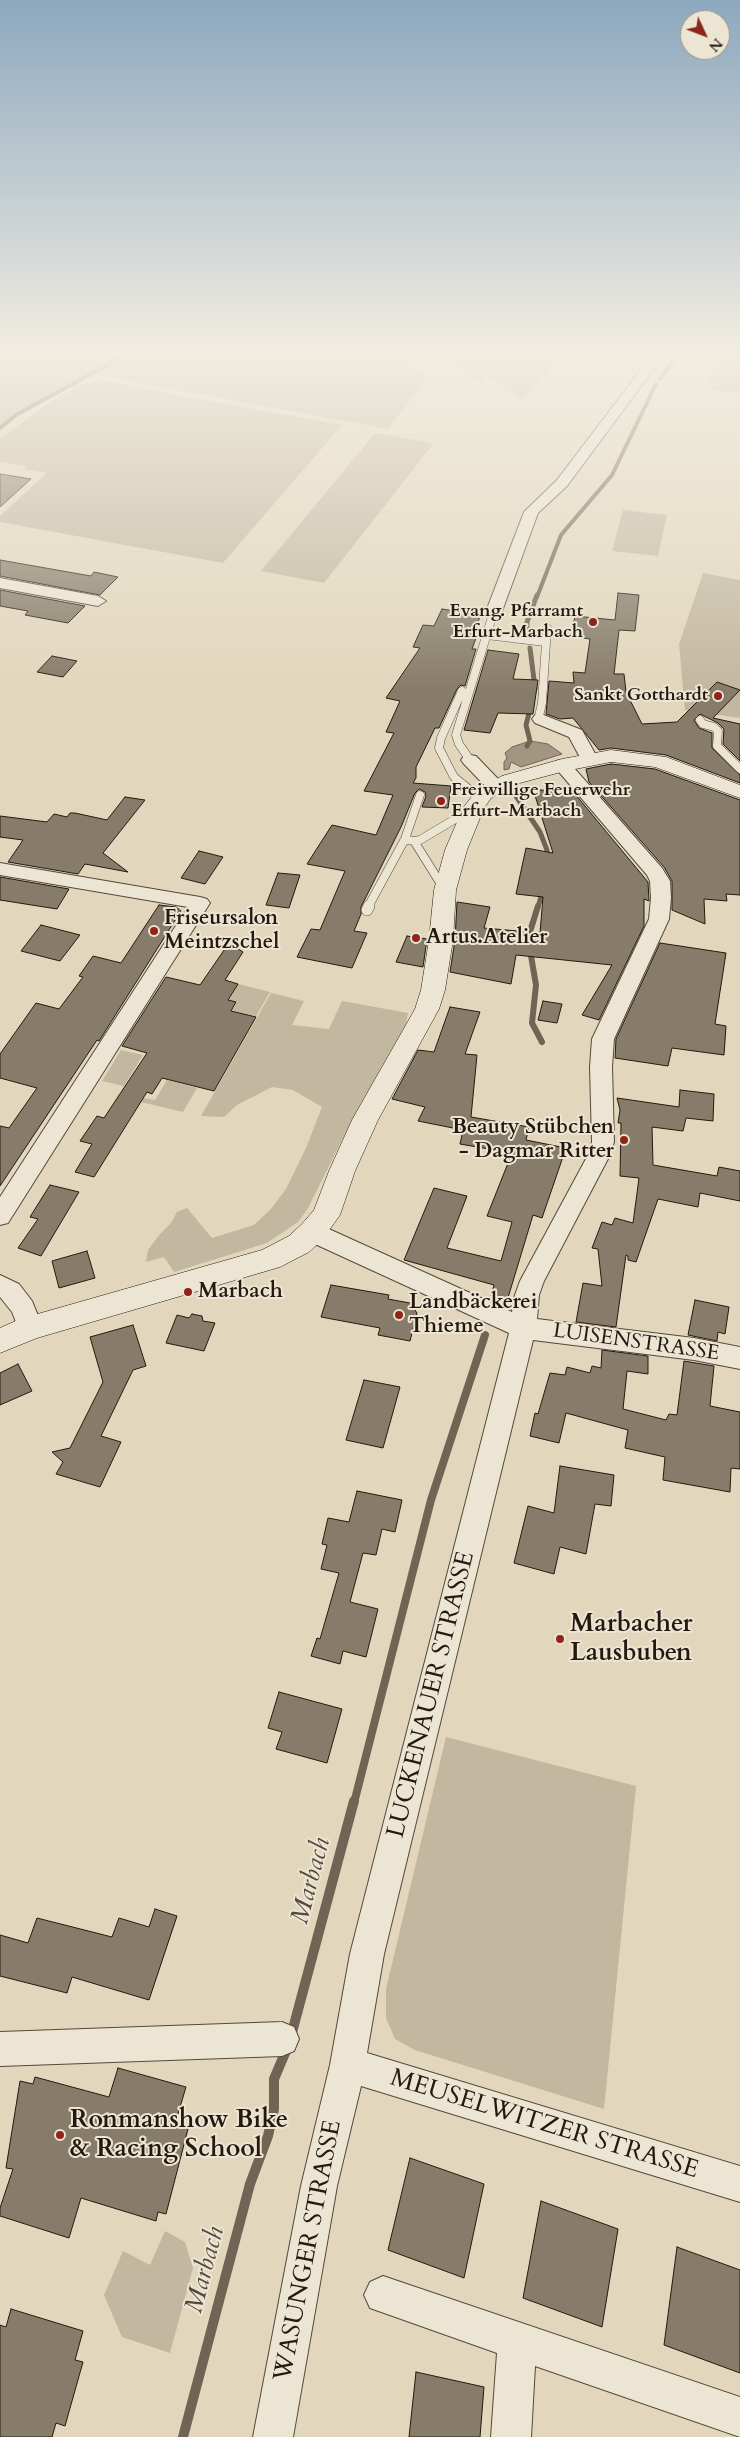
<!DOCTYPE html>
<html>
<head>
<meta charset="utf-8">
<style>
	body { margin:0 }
	#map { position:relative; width:740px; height:2437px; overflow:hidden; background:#e2d7bd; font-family:Cardo,serif }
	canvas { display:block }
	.north { position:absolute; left:680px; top:10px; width:50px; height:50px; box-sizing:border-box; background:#ece5d4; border:1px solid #9c9385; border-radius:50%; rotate:133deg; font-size:14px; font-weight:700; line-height:20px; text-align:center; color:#25190f }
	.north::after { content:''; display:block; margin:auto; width:18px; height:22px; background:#8f2418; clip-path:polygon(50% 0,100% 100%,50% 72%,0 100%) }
</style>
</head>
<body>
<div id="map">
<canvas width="740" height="2437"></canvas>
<div class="north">N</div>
</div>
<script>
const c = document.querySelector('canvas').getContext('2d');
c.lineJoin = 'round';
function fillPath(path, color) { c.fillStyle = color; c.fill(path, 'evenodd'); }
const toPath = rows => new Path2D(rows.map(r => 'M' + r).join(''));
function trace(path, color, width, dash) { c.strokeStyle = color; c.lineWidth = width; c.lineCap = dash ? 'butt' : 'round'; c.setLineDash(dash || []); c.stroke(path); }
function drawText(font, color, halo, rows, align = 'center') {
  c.font = font + ' Cardo,serif'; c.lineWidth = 4; c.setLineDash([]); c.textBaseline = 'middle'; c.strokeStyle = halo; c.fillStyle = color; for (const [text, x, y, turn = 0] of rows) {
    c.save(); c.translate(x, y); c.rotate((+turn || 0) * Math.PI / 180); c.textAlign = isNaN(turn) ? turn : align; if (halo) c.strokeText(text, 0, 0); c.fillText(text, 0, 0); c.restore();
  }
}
const green = toPath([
	[0,351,433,351,412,365,428,377,388,429,89,374,16,414,0,427],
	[436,351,571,351,557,362,523,400,486,376,480,383],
	[723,351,740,351,740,394,712,390,709,383],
	[103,380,188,397,342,425,223,563,0,522,0,516,47,473,24,469,27,466,0,462,0,439,50,402,87,382],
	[375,433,434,443,324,583,261,571],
	[623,510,667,515,658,556,612,551],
	[703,573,740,580,740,718,685,710,679,644],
	[238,984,270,992,256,1016,232,1011,237,1002,229,1000],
	[271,993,304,1001,292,1025,329,1029,342,1001,408,1013,406,1024,350,1124,307,1210,298,1222,267,1243,174,1272,164,1257,146,1262,148,1250,160,1234,171,1223,177,1212,187,1208,212,1238,254,1225,271,1209,286,1189,306,1148,322,1107,293,1090,272,1087,237,1105,224,1117,201,1116],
	[121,1050,143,1055,124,1086,102,1081],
	[167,1080,197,1088,183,1112,141,1102,143,1098,155,1100],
	[446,1737,636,1786,604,2109,415,2050,395,2039,386,2018,386,1989],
	[165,2231,185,2242,193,2268,170,2353,122,2337,104,2295,123,2251,150,2265]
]);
const water = toPath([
	[530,741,548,744,562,754,521,767,511,762,509,769,504,770,504,762,507,758,505,753,512,747,530,741]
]);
const streamFar4 = toPath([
	[660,379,680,351],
	[0,428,16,415,133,351],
	[537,597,561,535,612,475,656,384]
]);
const streamFar3 = toPath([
	[527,631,527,622,537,595],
	[530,648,535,688],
	[527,746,530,741,526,725,531,705],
	[512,790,540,832,547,850,548,860],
	[538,907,543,890]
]);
const streamFar2 = toPath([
	[538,906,528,938,536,985,532,1023,542,1042]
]);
const streamFar1 = toPath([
	[354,1803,431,1500,485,1335]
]);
const stream = toPath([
	[291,2036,354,1801],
	[183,2437,250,2184,268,2136,274,2109,274,2079,288,2046]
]);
const building = toPath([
	[0,474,31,479,0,507,0,474],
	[0,560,91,576,94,572,118,577,100,595,0,576,0,560],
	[0,590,85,606,68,623,25,615,28,611,0,606,0,590],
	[618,593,639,595,635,631,619,630,614,674,624,674,626,692,642,724,677,722,717,682,740,690,713,718,740,724,740,761,723,744,724,729,718,723,700,714,694,720,699,728,712,733,712,748,740,775,740,783,666,755,611,748,599,750,573,718,560,719,546,714,549,681,574,683,573,672,585,673,590,639,571,636,575,616,615,620,618,593],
	[442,609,481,615,471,637,476,638,472,649,476,649,465,686,461,685,457,689,439,728,435,728,416,767,416,778,413,783,451,786,448,808,422,807,426,796,425,792,419,789,415,793,401,827,361,907,361,914,354,931,367,933,352,968,297,957,311,929,320,930,345,871,307,864,332,825,376,835,393,795,364,791,394,733,386,732,400,701,386,698,420,648,413,647,423,625,434,626,442,609],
	[488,650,519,654,513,679,538,680,533,714,498,713,490,733,464,730,488,650],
	[52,656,77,661,63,677,37,672,52,656],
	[611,764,655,769,740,800,740,895,726,894,727,901,704,899,705,924,672,910,672,881,664,867,589,782,586,769,611,764],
	[533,789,575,794,648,882,649,901,644,899,644,926,599,1020,582,1015,612,965,516,955,511,984,450,972,455,940,457,902,490,907,484,928,540,933,543,897,516,894,526,848,553,853,533,789],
	[125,797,145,800,103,853,128,872,85,864,78,874,8,862,23,840,0,837,0,816,47,822,54,814,67,817,70,813,75,813,107,820,125,797],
	[199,851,223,857,205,884,181,878,199,851],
	[278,873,300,875,289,908,266,905,278,873],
	[0,877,69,889,57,909,0,900,0,877],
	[159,905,176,907,181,911,99,1041,97,1040,0,1186,0,1126,9,1128,37,1088,0,1078,0,1054,36,1003,59,1009,83,977,79,976,93,956,121,963,159,905],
	[41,925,80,935,60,961,21,951,41,925],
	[407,936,427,939,423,967,396,962,407,936],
	[229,943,243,952,225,980,238,984,228,1000,236,1002,231,1011,256,1017,214,1091,162,1078,152,1094,147,1092,94,1177,75,1172,92,1144,80,1141,97,1116,104,1118,147,1053,122,1046,166,977,200,985,229,943],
	[660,943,726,953,715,1024,726,1026,724,1055,672,1048,668,1066,615,1058,616,1039,660,943],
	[543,1001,562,1004,557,1023,538,1020,543,1001],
	[450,1007,480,1012,465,1054,477,1055,471,1117,529,1127,526,1140,566,1148,542,1218,533,1215,507,1301,491,1296,494,1285,404,1260,434,1188,467,1196,447,1248,501,1261,512,1222,487,1216,512,1153,460,1144,463,1130,418,1121,425,1107,392,1099,418,1050,434,1052,450,1007],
	[680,1090,714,1094,713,1121,686,1118,683,1131,652,1127,653,1165,717,1176,719,1167,740,1171,740,1201,700,1193,698,1207,658,1199,636,1262,628,1260,628,1256,626,1255,616,1327,576,1322,583,1283,602,1286,598,1249,592,1248,602,1222,612,1225,615,1218,633,1223,639,1178,620,1176,621,1123,618,1123,620,1110,617,1098,679,1107,680,1090],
	[50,1185,79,1192,41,1256,18,1248,38,1219,30,1217,50,1185],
	[87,1251,95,1278,59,1288,52,1261,87,1251],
	[331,1285,389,1295,388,1299,410,1303,417,1313,410,1341,378,1335,380,1328,321,1317,331,1285],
	[695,1300,729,1307,725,1334,718,1332,717,1341,688,1335,695,1300],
	[192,1314,202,1316,203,1321,215,1323,204,1351,166,1343,177,1315,189,1318,192,1314],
	[133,1325,146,1366,133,1370,101,1436,121,1442,100,1487,56,1474,63,1462,52,1452,70,1448,103,1382,90,1337,133,1325],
	[602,1350,648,1356,648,1374,627,1371,623,1409,666,1420,669,1414,677,1415,684,1361,714,1366,710,1406,740,1412,740,1469,731,1468,730,1492,663,1480,665,1457,625,1448,628,1430,566,1413,559,1443,530,1436,535,1413,538,1414,550,1373,565,1375,567,1367,590,1373,592,1366,601,1368,602,1350],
	[18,1364,32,1391,0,1405,0,1373,18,1364],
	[364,1380,400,1387,383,1448,346,1440,364,1380],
	[560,1466,614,1475,611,1506,595,1504,586,1554,560,1547,554,1574,514,1563,528,1506,554,1513,560,1466],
	[357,1491,402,1500,395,1532,382,1529,376,1555,363,1553,350,1602,378,1609,366,1657,343,1651,340,1664,311,1656,317,1638,320,1639,339,1573,321,1569,327,1545,322,1544,328,1518,349,1522,357,1491],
	[279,1692,342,1709,327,1763,276,1749,282,1732,268,1728,279,1692],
	[155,1909,177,1916,149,2000,72,1977,67,1993,0,1976,0,1935,28,1943,37,1918,112,1937,119,1918,149,1927,155,1909],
	[118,2068,186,2087,175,2124,188,2129,166,2214,158,2212,156,2221,81,2198,69,2238,0,2216,0,2208,13,2169,6,2168,20,2081,33,2084,35,2077,109,2097,118,2068],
	[410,2158,484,2184,464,2278,388,2250,410,2158],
	[541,2201,618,2229,602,2327,523,2298,541,2201],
	[677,2247,740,2270,740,2373,664,2345,677,2247],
	[11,2309,83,2331,75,2360,83,2362,65,2426,56,2423,52,2437,0,2437,0,2325,6,2327,11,2309],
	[416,2372,484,2387,480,2437,409,2437,416,2372]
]);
const laneFar1 = toPath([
	[487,635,545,642],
	[462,691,441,738,439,748,454,777,480,798],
	[541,719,539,716,542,703,547,628],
	[700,720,703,724,714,727,718,731,717,746,740,769],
	[470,760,459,744,456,735,493,614],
	[407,840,414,841,444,889],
	[414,841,420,840,472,809],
	[368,907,405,839,420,795]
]);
const lane = toPath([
	[367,910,369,906]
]);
const street = toPath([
	[655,351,667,351,567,486,538,513,501,614,493,619,487,617,485,614,524,512,557,480,655,351],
	[0,578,98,596,106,601,98,606,0,588,0,578],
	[541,714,582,730,598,759,595,763,583,763,569,737,535,723,532,719,535,715,541,714],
	[470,755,476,756,501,782,504,786,501,790,489,790,464,764,461,760,464,756,470,755],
	[562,760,568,761,662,868,670,881,671,898,669,919,614,1039,612,1067,614,1142,610,1155,544,1281,539,1295,537,1319,694,1338,740,1347,740,1369,694,1360,533,1340,384,1954,367,2053,740,2166,740,2202,361,2086,337,2186,293,2437,253,2437,301,2186,330,2065,350,1954,509,1333,304,1239,300,1232,304,1225,312,1223,320,1225,512,1312,515,1295,520,1281,588,1155,592,1142,590,1067,592,1039,649,919,651,898,650,881,647,875,553,765,556,761,562,760],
	[0,863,200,897,207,899,210,903,8,1223,0,1225,0,1197,188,907,0,875,0,863],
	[0,1275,19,1284,32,1301,43,1328,39,1335,30,1338,21,1335,12,1312,0,1297,0,1275],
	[282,2022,294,2027,299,2039,294,2051,282,2056,0,2066,0,2032,282,2022],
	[383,2276,740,2397,740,2437,535,2366,531,2437,491,2437,497,2353,370,2308,364,2295,370,2282,383,2276]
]);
const secondary = toPath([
	[611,750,666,757,740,785,740,798,655,767,611,762,565,771,516,784,491,798,484,808,467,850,456,890,453,940,445,990,439,1009,378,1120,355,1171,340,1215,322,1240,309,1252,280,1267,37,1338,0,1353,0,1328,20,1319,262,1250,289,1236,302,1224,314,1210,329,1171,352,1120,415,1009,421,990,429,940,434,890,445,850,463,808,477,790,502,776,562,759,611,750]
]);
const markers = [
	[593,622,5,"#8f2418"],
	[718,696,5,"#8f2418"],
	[441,801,5,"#8f2418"],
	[154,931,5,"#8f2418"],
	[416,938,5,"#8f2418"],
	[624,1140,5,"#8f2418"],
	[188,1292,5,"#8f2418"],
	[399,1315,5,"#8f2418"],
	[560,1639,5,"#8f2418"],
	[60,2135,5,"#8f2418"]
];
const farPoinames = [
	["Evang. Pfarramt",583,612],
	["Erfurt-Marbach",583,633],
	["Sankt Gotthardt",708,696],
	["Freiwillige Feuerwehr",451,791,"left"],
	["Erfurt-Marbach",451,812,"left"]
];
const poiNames = [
	["Friseursalon",164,919],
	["Meintzschel",164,943],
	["Artus.Atelier",426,938],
	["Beauty Stübchen",614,1128,"right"],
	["- Dagmar Ritter",614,1152,"right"],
	["Marbach",198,1292],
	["Landbäckerei",409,1303],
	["Thieme",409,1327]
];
const streetNames = [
	["LUISENSTRASSE",636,1343,8]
];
const nearPoinames = [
	["Marbacher",570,1625],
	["Lausbuben",570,1654],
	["Ronmanshow Bike",70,2121],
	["& Racing School",70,2150]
];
const nearStreetnames = [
	["LUCKENAUER STRASSE",432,1695,-76],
	["MEUSELWITZER STRASSE",544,2125,17],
	["WASUNGER STRASSE",309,2251,-79]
];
const nearWaternames = [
	["Marbach",312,1881,-75],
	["Marbach",206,2270,-75]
];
fillPath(green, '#c2b79f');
fillPath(water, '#a29682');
trace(water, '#706454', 1);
trace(streamFar4, '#706454', 4);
trace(streamFar3, '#706454', 5);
trace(streamFar2, '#706454', 6);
trace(streamFar1, '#706454', 8);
trace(stream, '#706454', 10);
fillPath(building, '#877c69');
trace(building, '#25190f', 1);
trace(laneFar1, '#54483a', 9);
trace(lane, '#54483a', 12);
trace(street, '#54483a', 2);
trace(secondary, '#25190f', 1);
trace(laneFar1, '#ece5d4', 8);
trace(lane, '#ece5d4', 11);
fillPath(street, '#ece5d4');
fillPath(secondary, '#ece5d4');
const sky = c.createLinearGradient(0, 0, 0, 692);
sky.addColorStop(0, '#8ca8bf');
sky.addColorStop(0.51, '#f2ede1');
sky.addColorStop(1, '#f2ede100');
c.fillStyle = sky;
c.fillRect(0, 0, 740, 692);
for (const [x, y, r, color] of markers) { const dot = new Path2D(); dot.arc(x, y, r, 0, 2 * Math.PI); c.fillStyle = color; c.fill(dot); trace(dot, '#ece5d4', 2); }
drawText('bold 18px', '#25190f', '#ece5d4', farPoinames, 'right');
drawText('bold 21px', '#25190f', '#ece5d4', poiNames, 'left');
drawText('21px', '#25190f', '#ece5d4', streetNames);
drawText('bold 25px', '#25190f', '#ece5d4', nearPoinames, 'left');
drawText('25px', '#25190f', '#ece5d4', nearStreetnames);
drawText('italic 26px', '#574b3d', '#ece5d4', nearWaternames);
</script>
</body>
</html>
